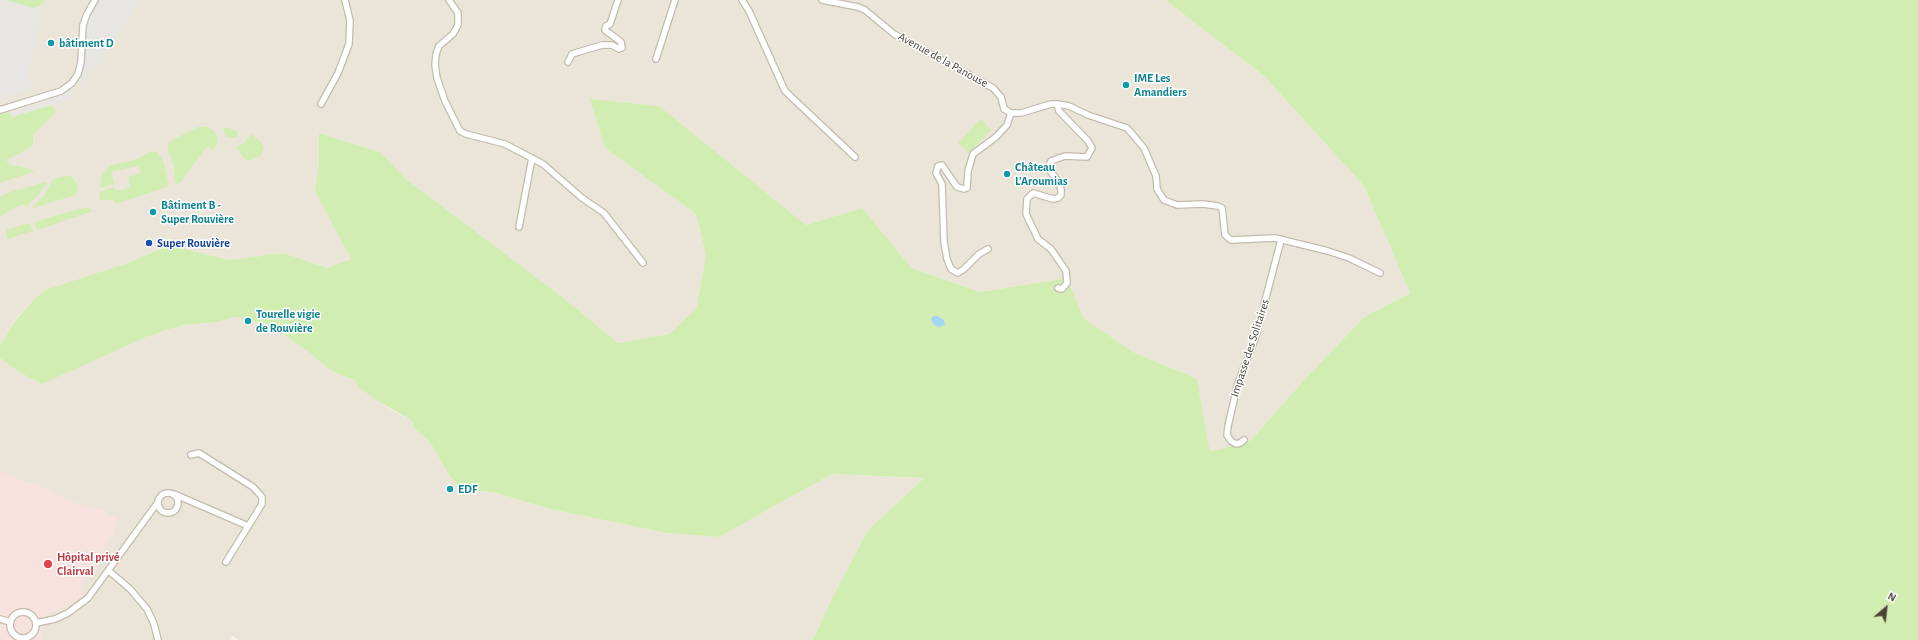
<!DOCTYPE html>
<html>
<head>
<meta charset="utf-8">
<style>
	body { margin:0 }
	#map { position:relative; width:1918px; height:640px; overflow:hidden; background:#f6f3eb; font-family:"Alegreya Sans",sans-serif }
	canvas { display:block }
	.north { position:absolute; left:1866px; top:588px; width:40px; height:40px; -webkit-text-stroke:3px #fff; paint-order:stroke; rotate:28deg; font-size:11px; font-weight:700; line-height:16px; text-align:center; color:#4c4438 }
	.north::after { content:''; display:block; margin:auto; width:14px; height:18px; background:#4c4438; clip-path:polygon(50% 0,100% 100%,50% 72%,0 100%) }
</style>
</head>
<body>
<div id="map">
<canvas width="1918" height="640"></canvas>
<div class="north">N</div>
</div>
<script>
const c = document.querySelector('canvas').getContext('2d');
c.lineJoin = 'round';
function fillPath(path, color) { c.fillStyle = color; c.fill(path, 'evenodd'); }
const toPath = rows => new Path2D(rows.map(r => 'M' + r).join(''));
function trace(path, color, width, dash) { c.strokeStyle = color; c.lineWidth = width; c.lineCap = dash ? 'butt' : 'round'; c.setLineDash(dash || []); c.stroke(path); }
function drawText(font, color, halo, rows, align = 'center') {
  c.font = font + ' "Alegreya Sans",sans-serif'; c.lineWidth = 3; c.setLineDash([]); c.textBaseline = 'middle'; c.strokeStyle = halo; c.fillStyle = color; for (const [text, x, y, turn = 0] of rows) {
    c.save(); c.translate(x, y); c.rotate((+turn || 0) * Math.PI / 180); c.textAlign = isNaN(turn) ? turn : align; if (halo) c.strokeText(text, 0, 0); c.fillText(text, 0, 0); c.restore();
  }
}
const residential = toPath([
	[0,0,1165,0,1263,75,1364,186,1410,293,1364,317,1305,379,1250,441,1210,453,1197,379,1133,352,1082,318,1067,278,980,292,912,268,862,208,806,225,659,107,605,148,696,214,706,255,696,309,669,334,618,343,565,299,406,179,380,152,319,133,319,164,316,191,351,259,327,268,284,253,229,260,170,245,32,302,14,321,0,345],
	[234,317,268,324,306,350,331,371,355,380,358,387,393,411,411,420,416,430,430,442,446,470,460,490,493,492,546,508,666,533,719,537,832,474,924,478,868,530,830,602,813,640,239,640,232,636,231,640,0,640,0,358,16,370,146,337,183,325,218,322]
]);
const medical = toPath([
	[0,471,19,480,52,490,61,497,87,507,102,510,118,519,111,538,79,589,84,595,60,610,45,615,41,640,0,640]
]);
const green = toPath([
	[5,0,46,0,43,4,33,8],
	[1165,0,1918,0,1918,640,813,640,830,602,868,530,924,478,832,474,719,537,666,533,546,508,493,492,460,490,446,470,430,442,416,430,411,420,376,400,358,387,355,380,331,371,306,350,268,324,234,317,218,322,183,325,146,337,42,384,16,370,0,358,0,345,14,322,32,302,45,290,122,265,170,245,229,260,284,253,327,268,351,259,315,191,319,164,319,133,380,152,406,179,565,299,618,343,669,334,696,309,706,255,696,214,605,148,590,99,659,106,806,225,862,208,912,268,980,292,1067,278,1083,318,1133,352,1197,379,1210,452,1250,441,1305,379,1364,317,1410,293,1364,186,1263,75],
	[50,105,57,111,33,135,33,146,6,160,9,164,36,171,0,183,0,114,8,112,12,117],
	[981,119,991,130,969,153,958,143],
	[198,127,207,127,214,131,217,138,217,145,213,150,207,146,181,182,176,184,173,165,167,145,170,141],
	[225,127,236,130,238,134,236,137,228,137,225,135,223,128],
	[251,134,259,140,264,147,261,156,249,161,243,157,236,146,243,144],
	[152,151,158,152,164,163,169,186,116,204,113,200,100,200,99,195,101,191,115,187,116,191,130,187,128,177,141,173,138,166,111,172,114,184,100,188,101,177,107,169,112,165,134,160],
	[71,175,78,185,76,195,30,209,43,197,53,179],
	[47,182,39,194,26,207,22,204,5,213,0,217,0,197,10,192],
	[87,207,93,211,37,230,34,222],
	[30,223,33,231,7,239,6,230]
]);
const parking = toPath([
	[0,0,6,0,42,11,28,74,32,88,0,98],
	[99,0,140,0,97,66,91,70,83,85,77,83,83,68,86,22],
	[68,91,72,93,72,97,61,102,12,117,9,113,50,99]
]);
const water = toPath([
	[933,316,937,316,944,320,945,325,939,327,934,325,931,319]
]);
const street = toPath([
	[449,0,458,13,458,25,453,34,439,46,436,54,435,65,437,78,445,101,460,131,466,134,505,144,543,164,582,198,604,213,643,263],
	[742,0,749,11,785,91,855,157],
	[822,0,858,7,865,10,894,34,993,88,1001,97,1004,109,1011,113,1021,113,1051,104,1058,104,1069,106,1088,115,1127,128,1144,148,1156,176,1157,189,1164,200,1177,205,1203,204,1218,206,1222,208,1225,235,1231,240,1275,238,1328,251,1349,258,1380,273],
	[656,59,675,0],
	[568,62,572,54,602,45,612,45,619,49,622,48,621,42,605,30,606,26,610,24,618,0],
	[321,104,338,73,349,44,350,21,345,0],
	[1057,104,1059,111,1088,141,1092,148,1087,157,1065,156,1051,161,1048,168,1060,184,1061,190,1061,195,1058,198,1053,199,1033,193,1027,199,1026,214,1038,239,1051,249,1066,271,1067,283,1062,289,1058,288],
	[0,110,61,91,72,83,78,74,81,62,83,25,87,14,95,0],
	[519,227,532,158],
	[988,249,979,254,964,269,958,273,951,269,947,259,944,242,942,184,936,173,938,166,942,165,957,187,964,189,967,188,968,171,973,154,996,137,1007,125,1011,113],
	[1244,440,1240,443,1236,444,1231,441,1227,435,1228,426,1238,383,1255,339,1281,240],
	[191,455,199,453,253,487,262,497,262,504,226,562],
	'158 503a10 10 0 1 1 20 0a10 10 0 1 1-20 0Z',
	[174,494,248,526],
	[109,571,130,589,147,609,154,624,158,640],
	'10 625a13 13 0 1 1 26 0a13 13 0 1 1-26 0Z',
	[0,619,10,622],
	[36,623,55,619,68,613,88,598,158,502]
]);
const markers = [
	[51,43,4,"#0f9aa8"],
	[1126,85,4,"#0f9aa8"],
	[1007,174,4,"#0f9aa8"],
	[153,212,4,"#0f9aa8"],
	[149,243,4,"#1a4fb4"],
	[248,321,4,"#0f9aa8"],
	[450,489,4,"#0f9aa8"],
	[48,564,5,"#e0444e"]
];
const cultureNames = [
	["bâtiment D",59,43],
	["IME Les",1134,78],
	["Amandiers",1134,92],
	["Château",1015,167],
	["L'Aroumias",1015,181],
	["Bâtiment B -",161,205],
	["Super Rouvière",161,219],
	["Tourelle vigie",256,314],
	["de Rouvière",256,328],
	["EDF",458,489]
];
const streetNames = [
	["Avenue de la Panouse",943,60,29],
	["Impasse des Solitaires",1250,348,-72]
];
const transitNames = [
	["Super Rouvière",157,243]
];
const healthNames = [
	["Hôpital privé",57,557],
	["Clairval",57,571]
];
fillPath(residential, '#ebe5d9');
fillPath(medical, '#f7e2df');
fillPath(green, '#d2edb2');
fillPath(parking, '#e8e6e3');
fillPath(water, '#a5d5f6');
trace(street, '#c3bbad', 8);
trace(street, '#fff', 5.5);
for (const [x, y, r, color] of markers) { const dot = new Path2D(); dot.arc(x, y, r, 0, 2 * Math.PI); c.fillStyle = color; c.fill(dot); trace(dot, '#fff', 1.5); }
drawText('bold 12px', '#0d838f', '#fff', cultureNames, 'left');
drawText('12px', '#4c4438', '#fff', streetNames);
drawText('bold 12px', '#164399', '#fff', transitNames, 'left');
drawText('bold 12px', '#be3a42', '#fff', healthNames, 'left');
</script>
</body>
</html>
